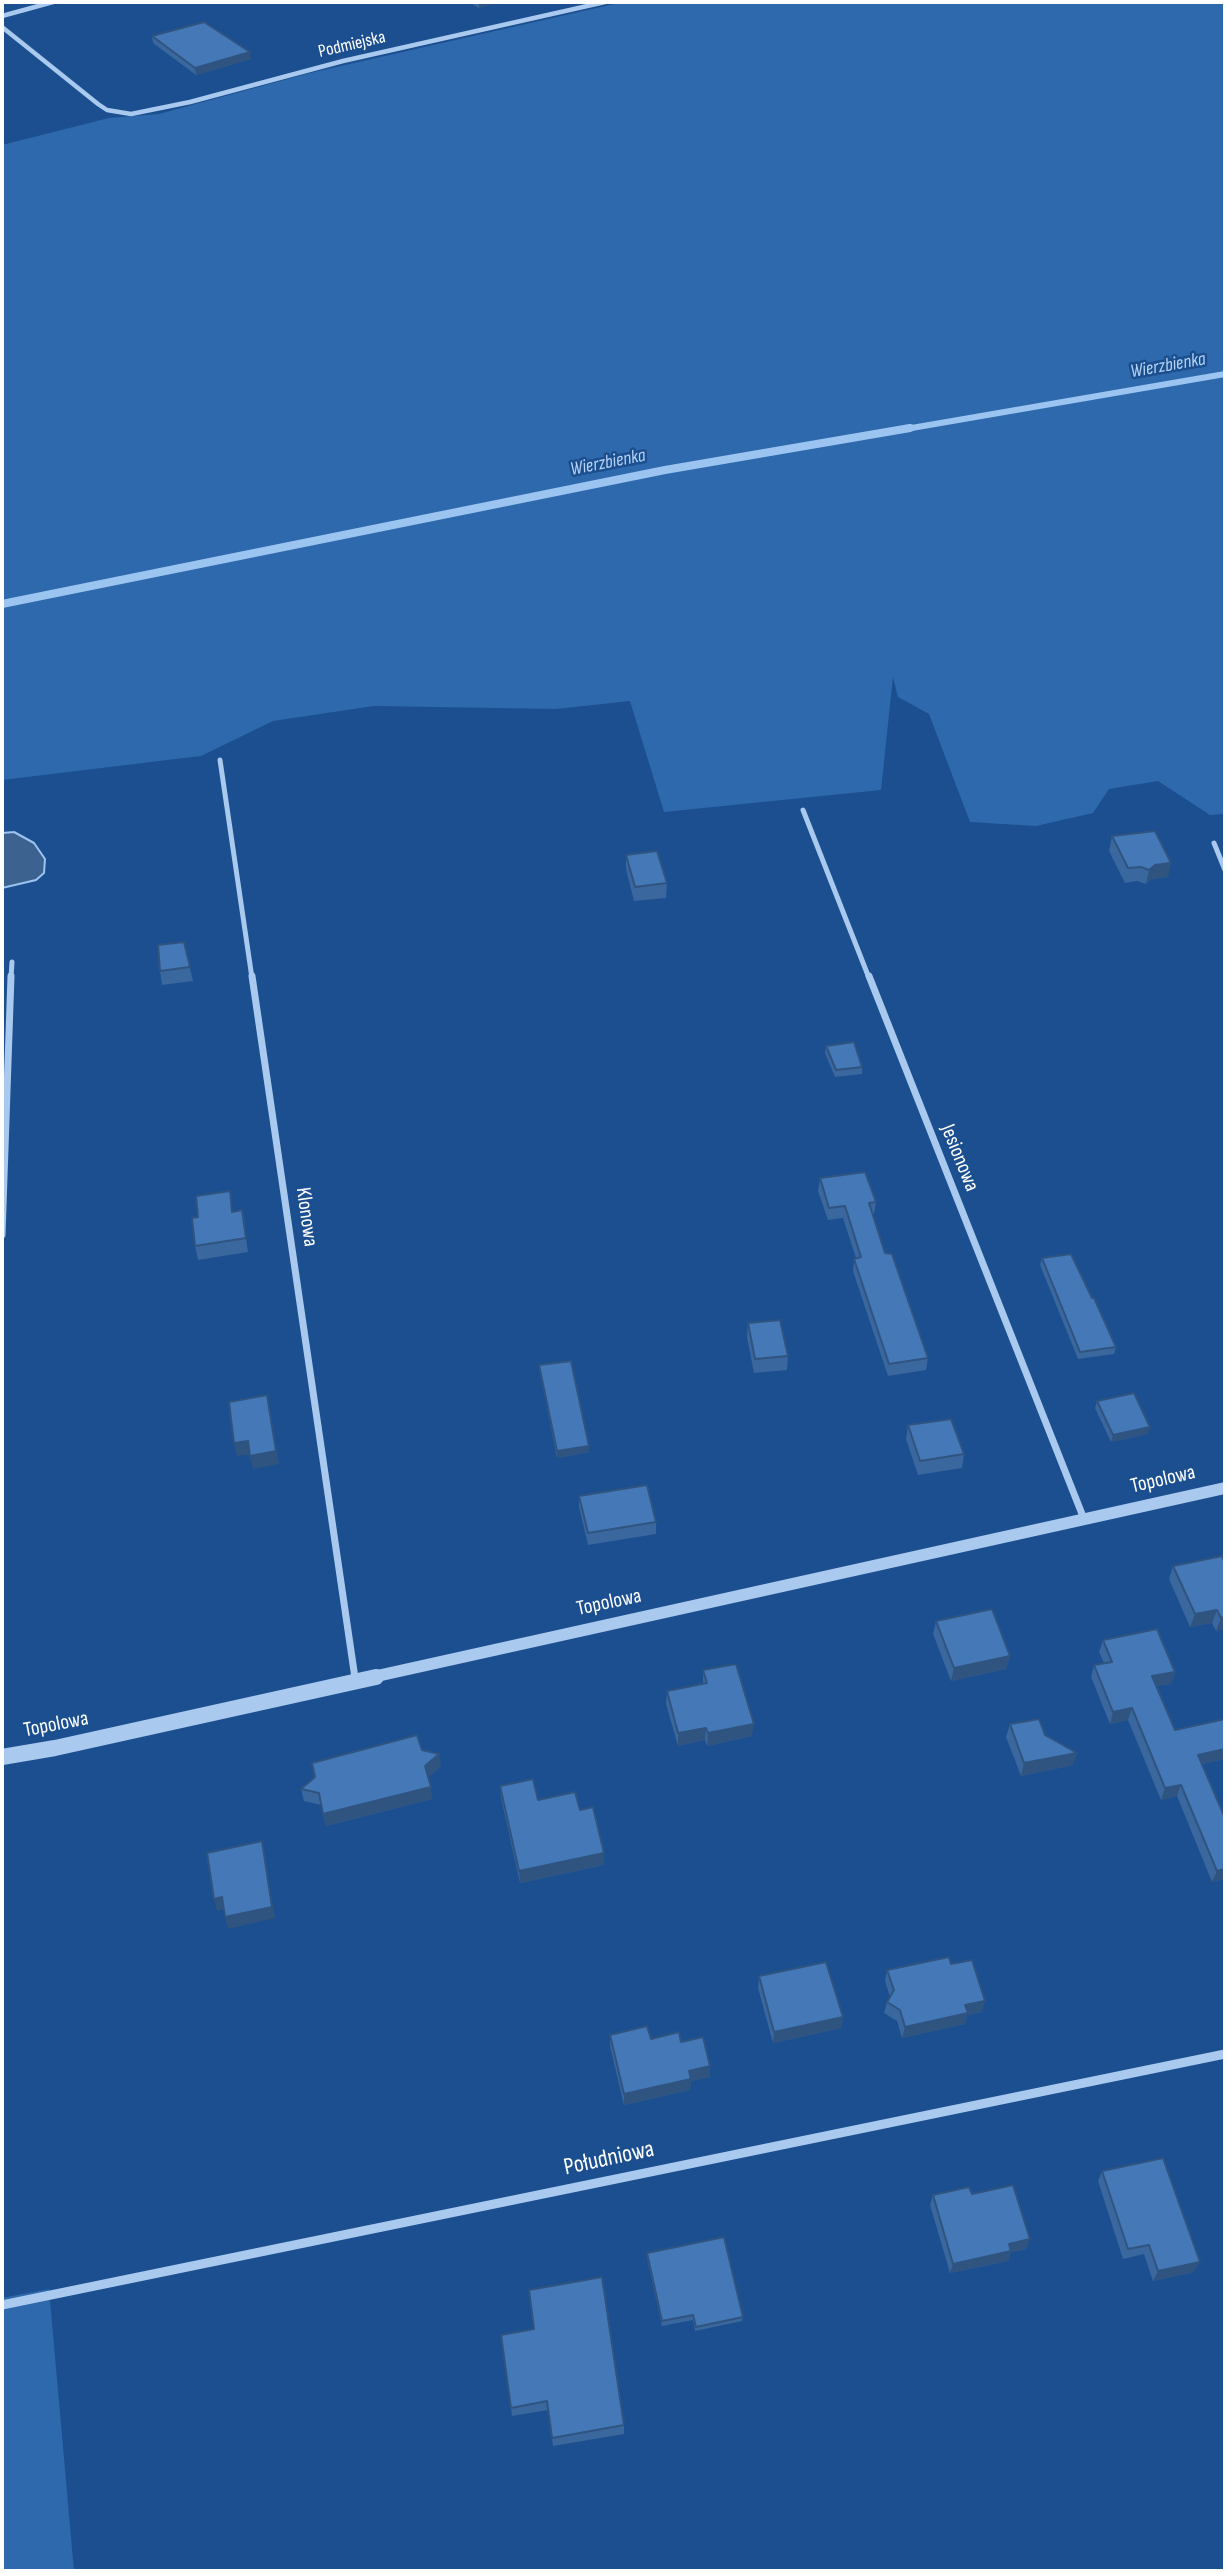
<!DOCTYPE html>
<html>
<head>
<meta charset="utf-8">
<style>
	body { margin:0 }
	#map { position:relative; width:1227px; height:2573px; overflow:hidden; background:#1b4f8f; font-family:"Sofia Sans Condensed",sans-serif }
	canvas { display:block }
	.frame { position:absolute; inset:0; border:4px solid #fff; pointer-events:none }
</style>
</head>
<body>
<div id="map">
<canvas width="1227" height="2573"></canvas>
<div class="frame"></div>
</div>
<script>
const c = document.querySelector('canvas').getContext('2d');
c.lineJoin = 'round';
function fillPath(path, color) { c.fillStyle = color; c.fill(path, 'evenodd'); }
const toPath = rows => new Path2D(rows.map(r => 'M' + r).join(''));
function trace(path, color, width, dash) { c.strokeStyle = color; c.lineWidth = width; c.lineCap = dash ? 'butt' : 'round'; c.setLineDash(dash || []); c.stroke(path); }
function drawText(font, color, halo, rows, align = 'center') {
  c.font = font + ' "Sofia Sans Condensed",sans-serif'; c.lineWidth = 5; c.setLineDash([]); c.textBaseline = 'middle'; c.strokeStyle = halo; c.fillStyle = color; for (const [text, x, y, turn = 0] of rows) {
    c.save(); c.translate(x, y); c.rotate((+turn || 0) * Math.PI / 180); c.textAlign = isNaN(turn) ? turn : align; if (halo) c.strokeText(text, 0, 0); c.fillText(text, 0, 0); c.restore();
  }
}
const green = toPath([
	[623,2,1225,2,1225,814,1210,815,1158,781,1109,789,1093,813,1036,826,970,822,929,714,898,697,893,677,881,790,664,812,630,701,556,709,374,706,273,721,201,756,2,780,2,145,109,118,159,114,310,73],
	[49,2289,74,2571,2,2571,2,2298]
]);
const water = toPath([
	[14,832,34,843,45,859,44,873,36,880,2,888,2,833,14,832]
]);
const streamFar1 = toPath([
	[900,430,1225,374]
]);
const stream = toPath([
	[2,604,665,470,910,428]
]);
const minorFar3 = toPath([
	[2,16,53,2],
	[2,27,98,104,107,110,131,114,190,102,343,61,605,2]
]);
const minorFar2 = toPath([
	[220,760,252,978],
	[803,810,869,978],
	[1214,843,1225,870],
	[11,978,12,962]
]);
const minorFar1 = toPath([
	[252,976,355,1678],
	[869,976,1084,1519],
	[2,1235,11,976]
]);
const minor = toPath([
	[355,1677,355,1680],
	[2,2305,1225,2054]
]);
const tertiaryFar1 = toPath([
	[368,1678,1225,1488]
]);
const tertiary = toPath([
	[2,1757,55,1748,376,1677]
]);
const wall = toPath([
	[469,2,499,2,479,8],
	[152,36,251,59,196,75,153,43],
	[1112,836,1168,877,1151,879,1146,884,1137,881,1125,883,1109,851],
	[626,855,667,883,666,898,634,901,626,869],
	[184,942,193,981,162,985,160,971],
	[826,1046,862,1067,862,1074,835,1077,825,1053],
	[820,1178,876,1202,874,1214,873,1215,885,1253,928,1358,926,1370,888,1376,853,1271,854,1259,856,1258,843,1218,828,1220,818,1191],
	[242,1210,248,1252,198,1260,195,1246,233,1212],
	[1042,1258,1116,1347,1114,1354,1078,1359,1040,1265],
	[748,1323,788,1356,787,1370,754,1373,747,1337],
	[539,1365,589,1452,557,1458,540,1372],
	[1097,1401,1148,1434,1111,1442,1095,1408],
	[908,1425,964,1454,962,1468,918,1475,906,1439],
	[579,1496,656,1522,656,1534,588,1545,579,1507],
	[1225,1563,1225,1629,1216,1631,1212,1623,1190,1627,1169,1579,1173,1566],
	[936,1621,1010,1656,1006,1669,951,1681,933,1634],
	[1103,1640,1175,1672,1171,1684,1157,1686,1175,1730,1225,1759,1202,1764,1225,1879,1212,1882,1177,1796,1161,1800,1128,1720,1110,1724,1091,1677,1094,1665,1104,1663,1099,1652],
	[703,1670,752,1736,707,1746,705,1740,678,1746,666,1704,667,1691,703,1683],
	[1010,1724,1045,1735,1073,1765,1021,1776,1006,1737],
	[422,1750,441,1766,428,1777,432,1799,326,1826,321,1805,304,1801,301,1789],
	[500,1786,538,1800,580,1810,604,1853,604,1865,520,1883,501,1798],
	[951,1964,982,2012,967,2015,965,2024,902,2038,897,2021,884,2013,887,2002,890,1997,885,1981,887,1970],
	[759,1976,843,2017,841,2028,773,2043,758,1988],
	[610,2035,681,2042,710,2066,710,2077,691,2081,690,2090,624,2105,610,2046],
	[1102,2171,1194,2272,1153,2281,1144,2254,1123,2259,1098,2181],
	[972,2194,1026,2249,1011,2252,1008,2261,950,2273,930,2205,933,2195],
	[647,2253,743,2317,742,2321,695,2331,693,2320,662,2326,647,2258],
	[501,2335,624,2425,624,2434,553,2446,548,2410,512,2416]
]);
const shadedWall = toPath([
	[479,2,499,2,479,8],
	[250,52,251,59,196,75,195,68],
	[1171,863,1168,877,1151,879,1146,884,1149,870,1155,865],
	[269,1409,279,1464,253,1469,250,1456],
	[1150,1427,1148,1434,1111,1442,1113,1435],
	[248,1441,250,1454,237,1456,234,1443],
	[589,1446,589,1452,557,1458,557,1451],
	[1217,1610,1212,1623,1190,1627,1195,1614],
	[1225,1617,1225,1629,1216,1631,1221,1618],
	[1010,1656,1006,1669,951,1681,954,1668],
	[1175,1672,1171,1684,1148,1688,1152,1676],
	[1132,1708,1128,1720,1110,1724,1113,1712],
	[754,1724,752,1736,707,1746,708,1733],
	[706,1728,705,1740,678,1746,678,1733],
	[1225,1749,1225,1759,1193,1766,1198,1755],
	[1077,1753,1073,1765,1021,1776,1024,1763],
	[439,1754,441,1766,427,1778,425,1766],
	[1181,1785,1177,1796,1161,1800,1165,1788],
	[431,1787,432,1799,326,1826,323,1814],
	[262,1841,275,1918,228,1929,225,1917],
	[604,1853,604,1865,520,1883,519,1871],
	[1225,1869,1225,1879,1212,1882,1217,1871],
	[222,1897,226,1909,217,1911,214,1899],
	[985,2001,982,2012,967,2015,965,2024,902,2038,905,2027,965,2005],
	[843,2017,841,2028,773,2043,774,2032],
	[710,2066,710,2077,691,2081,690,2090,624,2105,624,2094,689,2071],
	[1030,2239,1026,2249,1011,2252,1008,2261,950,2273,953,2264,1009,2244],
	[1200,2262,1194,2272,1153,2281,1158,2271]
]);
const building = toPath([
	[204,22,250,52,195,68,152,36,204,22],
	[1155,831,1171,863,1155,865,1149,870,1141,867,1128,868,1112,836,1155,831],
	[657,851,667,883,635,887,626,855,657,851],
	[184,942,190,967,160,971,158,945,184,942],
	[854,1042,862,1067,836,1070,826,1046,854,1042],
	[865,1172,876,1202,869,1203,885,1253,892,1254,928,1358,889,1364,854,1259,861,1257,845,1206,829,1208,820,1178,865,1172],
	[230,1191,232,1212,242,1210,246,1238,195,1246,192,1218,198,1217,196,1196,230,1191],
	[1071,1254,1092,1298,1094,1298,1116,1347,1080,1352,1042,1258,1071,1254],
	[780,1320,788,1356,755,1359,748,1323,780,1320],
	[571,1361,589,1446,557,1451,539,1365,571,1361],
	[1134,1393,1150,1427,1113,1435,1097,1401,1134,1393],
	[267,1395,276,1451,250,1456,248,1441,234,1443,229,1402,267,1395],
	[951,1419,964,1454,920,1461,908,1425,951,1419],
	[647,1485,656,1522,588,1533,579,1496,647,1485],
	[1222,1556,1225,1563,1225,1617,1221,1618,1217,1610,1195,1614,1173,1566,1222,1556],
	[992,1609,1010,1656,954,1668,936,1621,992,1609],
	[1157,1629,1175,1672,1152,1676,1175,1730,1225,1719,1225,1749,1198,1755,1225,1818,1225,1869,1217,1871,1181,1785,1165,1788,1132,1708,1113,1712,1094,1665,1112,1662,1103,1640,1157,1629],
	[736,1664,754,1724,708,1733,706,1728,678,1733,667,1691,707,1683,703,1670,736,1664],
	[1039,1719,1045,1735,1077,1753,1024,1763,1010,1724,1039,1719],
	[417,1735,422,1750,439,1754,425,1766,431,1787,323,1814,319,1793,301,1789,315,1777,312,1763,417,1735],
	[533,1779,538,1800,575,1792,580,1810,593,1807,604,1853,519,1871,500,1786,533,1779],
	[262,1841,272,1907,225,1917,222,1897,214,1899,207,1853,262,1841],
	[949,1957,951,1964,972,1960,985,2001,965,2005,968,2013,905,2027,900,2010,887,2002,894,1990,887,1970,949,1957],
	[826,1962,843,2017,774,2032,759,1976,826,1962],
	[647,2026,651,2039,679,2032,681,2042,703,2037,710,2066,689,2071,691,2079,624,2094,610,2035,647,2026],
	[1163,2158,1200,2262,1158,2271,1149,2245,1128,2249,1102,2171,1163,2158],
	[1013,2185,1030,2239,1009,2244,1011,2251,953,2264,933,2195,969,2187,972,2194,1013,2185],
	[724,2237,743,2317,696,2327,693,2315,662,2321,647,2253,724,2237],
	[602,2277,624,2425,552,2438,547,2401,511,2408,501,2335,534,2329,529,2290,602,2277]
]);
const farStreetnames = [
	["Podmiejska",352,45,-13]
];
const farWaternames = [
	["Wierzbienka",1168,366,-10],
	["Wierzbienka",608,463,-11]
];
const streetNames = [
	["Jesionowa",959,1158,68],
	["Klonowa",306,1217,82],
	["Topolowa",1163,1480,-13],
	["Topolowa",609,1603,-12],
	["Topolowa",56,1725,-11]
];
const nearStreetnames = [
	["Południowa",609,2159,-12]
];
fillPath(green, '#2e69ad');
fillPath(water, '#3c6290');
trace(water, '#9cc4f0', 2);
trace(streamFar1, '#9cc4f0', 6);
trace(stream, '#9cc4f0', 8);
trace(minorFar3, '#a9c9ee', 4.5);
trace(minorFar2, '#a9c9ee', 5);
trace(minorFar1, '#a9c9ee', 7);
trace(minor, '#a9c9ee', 9);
trace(tertiaryFar1, '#a9c9ee', 12);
trace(tertiary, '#a9c9ee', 16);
fillPath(wall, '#3a679d');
fillPath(shadedWall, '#305480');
fillPath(building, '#4478b7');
trace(building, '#305480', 2);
drawText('18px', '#fff', '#1b4f8f', farStreetnames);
drawText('italic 19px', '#b5d3f5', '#1b4f8f', farWaternames);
drawText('21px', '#fff', '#1b4f8f', streetNames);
drawText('24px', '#fff', '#1b4f8f', nearStreetnames);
</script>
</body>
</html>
